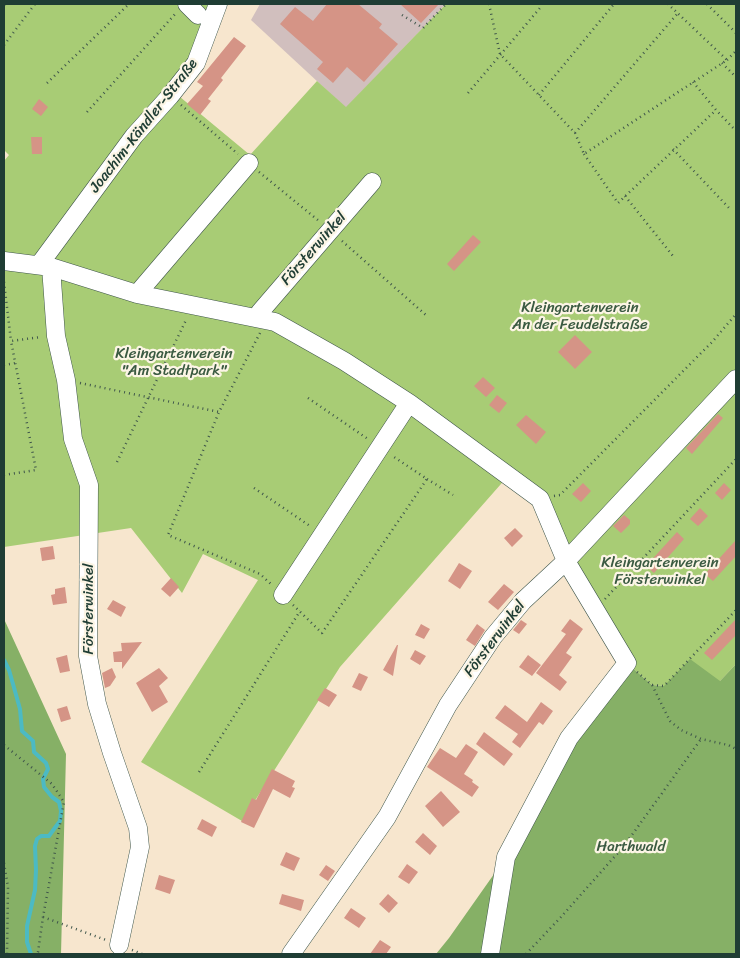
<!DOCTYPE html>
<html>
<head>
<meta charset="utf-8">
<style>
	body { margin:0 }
	#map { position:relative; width:740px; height:958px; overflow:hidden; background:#f7e6ce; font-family:Sriracha,sans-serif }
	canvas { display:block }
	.frame { position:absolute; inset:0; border:5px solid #1f3d34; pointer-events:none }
</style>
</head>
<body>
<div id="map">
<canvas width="740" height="958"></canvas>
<div class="frame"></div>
</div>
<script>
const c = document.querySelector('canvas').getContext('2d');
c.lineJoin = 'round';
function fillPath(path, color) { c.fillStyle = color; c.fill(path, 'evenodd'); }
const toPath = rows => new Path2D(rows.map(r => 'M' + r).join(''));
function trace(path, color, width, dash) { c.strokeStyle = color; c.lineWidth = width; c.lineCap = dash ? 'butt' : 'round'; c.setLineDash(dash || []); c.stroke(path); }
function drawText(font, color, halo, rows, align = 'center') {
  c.font = font + ' Sriracha,sans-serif'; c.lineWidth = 4.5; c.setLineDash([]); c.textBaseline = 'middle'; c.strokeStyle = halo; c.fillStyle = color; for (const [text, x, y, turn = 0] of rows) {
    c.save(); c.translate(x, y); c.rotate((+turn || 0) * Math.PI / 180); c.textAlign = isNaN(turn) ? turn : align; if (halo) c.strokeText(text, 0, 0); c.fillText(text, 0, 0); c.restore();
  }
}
const industrial = toPath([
	[260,4,446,4,346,108,251,20]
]);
const green = toPath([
	[4,4,218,4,174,92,250,155,317,81,346,107,446,4,736,4,736,664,720,681,664,686,652,685,627,663,540,499,508,476,340,667,242,821,141,762,258,580,203,554,182,593,131,528,4,547,4,161,9,155,4,150]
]);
const forest = toPath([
	[4,619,66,754,61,954,4,954],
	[690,659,720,681,736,664,736,954,436,954,449,938,506,857,569,738,627,663,652,685,664,686]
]);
const stream = toPath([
	[4,660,9,670,13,684,20,709,22,731,33,741,34,752,46,763,48,769,43,779,44,787,52,797,59,802,61,811,60,821,54,829,49,836,41,836,37,839,35,846,36,870,35,890,27,926,27,942,31,954]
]);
const building = toPath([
	[327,4,358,4,382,24,379,28,398,44,364,82,347,67,333,83,317,69,323,62,280,24,295,7,313,21],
	[400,4,439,4,421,23],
	[234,37,246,46,221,78,223,80,208,99,211,101,200,115,187,104,203,86,197,82],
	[39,99,48,107,41,116,32,109],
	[31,137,42,137,42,154,32,154],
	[473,235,481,242,454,271,447,264],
	[575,335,592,352,575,369,558,352],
	[483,377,495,388,486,397,474,386],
	[497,395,507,403,499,413,489,405],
	[718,414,723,418,692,454,686,448],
	[526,415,546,432,536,444,516,425],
	[583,483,591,491,581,502,572,494],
	[724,483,731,490,722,500,715,493],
	[700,508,708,516,698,526,690,519],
	[624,515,630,520,630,524,621,533,613,526],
	[515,528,523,536,512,547,504,538],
	[677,532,684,539,654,573,646,566],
	[736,540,736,556,713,581,705,574],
	[53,546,55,559,42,561,40,548],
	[459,563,472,571,460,589,448,581],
	[171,578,179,587,170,597,161,589],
	[504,584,514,592,498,610,488,602],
	[65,587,67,603,53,605,51,595,55,594,55,589],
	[113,600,126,607,121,617,107,609],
	[570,619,583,629,566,653,572,657,559,675,567,682,560,691,536,673,566,634,561,631],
	[736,619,736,635,712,660,704,653],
	[521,620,527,624,519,634,513,630],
	[421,624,430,629,424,639,415,635],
	[477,624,485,630,475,646,466,640],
	[142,642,122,669,122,662,114,662,113,652,122,651,121,643],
	[397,645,398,645,393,676,383,670],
	[415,650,426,656,420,665,410,659],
	[67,655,70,671,60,673,56,658],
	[528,655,541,665,532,676,519,667],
	[112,668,116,677,110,686,105,688,102,673],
	[159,668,168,678,159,686,168,702,152,712,136,683],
	[359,673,368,677,361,691,352,687],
	[325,688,337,695,329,707,317,700],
	[541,702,553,711,543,725,539,722,520,748,512,742,518,734,495,718,505,705,527,722],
	[67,706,71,719,61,722,57,709],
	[484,732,513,754,504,766,476,744],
	[466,744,478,752,464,774,473,780,472,782,479,787,472,797,427,767,440,748,456,758],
	[272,769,295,781,292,787,295,788,290,798,273,789,254,828,241,822,252,798,256,800],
	[441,791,460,812,443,827,425,806],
	[202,819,217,827,212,837,197,829],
	[423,833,437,846,430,855,415,842],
	[286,852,300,858,294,871,280,865],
	[407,864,418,872,409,884,398,877],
	[326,865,335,871,328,881,319,875],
	[159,875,175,880,170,894,155,889],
	[282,894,304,900,301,911,279,904],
	[388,894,398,903,389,913,379,904],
	[351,908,366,918,359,928,344,918],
	[380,940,391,947,386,954,370,954]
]);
const path = toPath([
	[489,4,500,54,575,133,584,154,727,60,668,4],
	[707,4,736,33],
	[4,5,5,4],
	[402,15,423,28,446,4],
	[4,45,35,4],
	[727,60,736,51],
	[722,63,736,77],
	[693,82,716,110,736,131],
	[47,83,129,4],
	[468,93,540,8],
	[539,95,614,4],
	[181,105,238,154],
	[87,112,176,13],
	[575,133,678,13],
	[673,149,730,209],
	[584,154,618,203,716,110],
	[259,172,319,221],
	[625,196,673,256],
	[342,241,427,316],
	[4,282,11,341],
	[260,333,219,412,168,535,260,574,273,586],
	[4,365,16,363],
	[80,383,219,412],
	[308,398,368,439],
	[117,462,186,320],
	[4,475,36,470,11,341,41,337],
	[427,479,453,495],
	[254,488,310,526],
	[554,496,560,495,713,341,736,314],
	[605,599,736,459],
	[293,605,322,633,427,479,391,455],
	[637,672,652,685,670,721,681,730,701,739,728,745,736,749],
	[652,685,664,686,736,610],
	[4,745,52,784,64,802,43,917,38,952,37,954],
	[199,772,300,611],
	[4,863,8,887,7,954],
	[43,917,106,940],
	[132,950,142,954],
	[526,954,561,917,624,846,701,739]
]);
const minor = toPath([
	[187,4,198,15],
	[4,261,51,267,137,294,275,322,344,361,409,403,540,499,566,561,627,663,569,738,506,857,490,954],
	[39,265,134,136,170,96,196,63,218,4],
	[51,267,56,336,66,380,73,439,89,485,88,656,97,704,112,753,138,828,140,847,119,945],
	[137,294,249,163],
	[257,318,260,312,372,182],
	[283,595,409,403],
	[291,954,387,817,448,705,493,637,523,601,566,561,736,379]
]);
const streetNames = [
	["Joachim-Kändler-Straße",144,126,-52],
	["Försterwinkel",314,249,-49],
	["Försterwinkel",89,609,-90],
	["Försterwinkel",495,639,-53]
];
const parkNames = [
	["Kleingartenverein",580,308],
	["An der Feudelstraße",580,325],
	["Kleingartenverein",174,354],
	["\"Am Stadtpark\"",174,371],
	["Kleingartenverein",660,563],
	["Försterwinkel",660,580],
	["Harthwald",631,847]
];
fillPath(industrial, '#d1bfbe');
fillPath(green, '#a8cc75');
fillPath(forest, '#86b066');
trace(stream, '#4cbac3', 4);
fillPath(building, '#d59486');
trace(minor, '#3f564b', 19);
trace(path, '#3f564b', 2.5, [1, 4]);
trace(minor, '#fff', 18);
drawText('15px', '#1f3d34', '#fcf5e5', streetNames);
drawText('15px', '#3a5a41', '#fcf5e5', parkNames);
</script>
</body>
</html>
